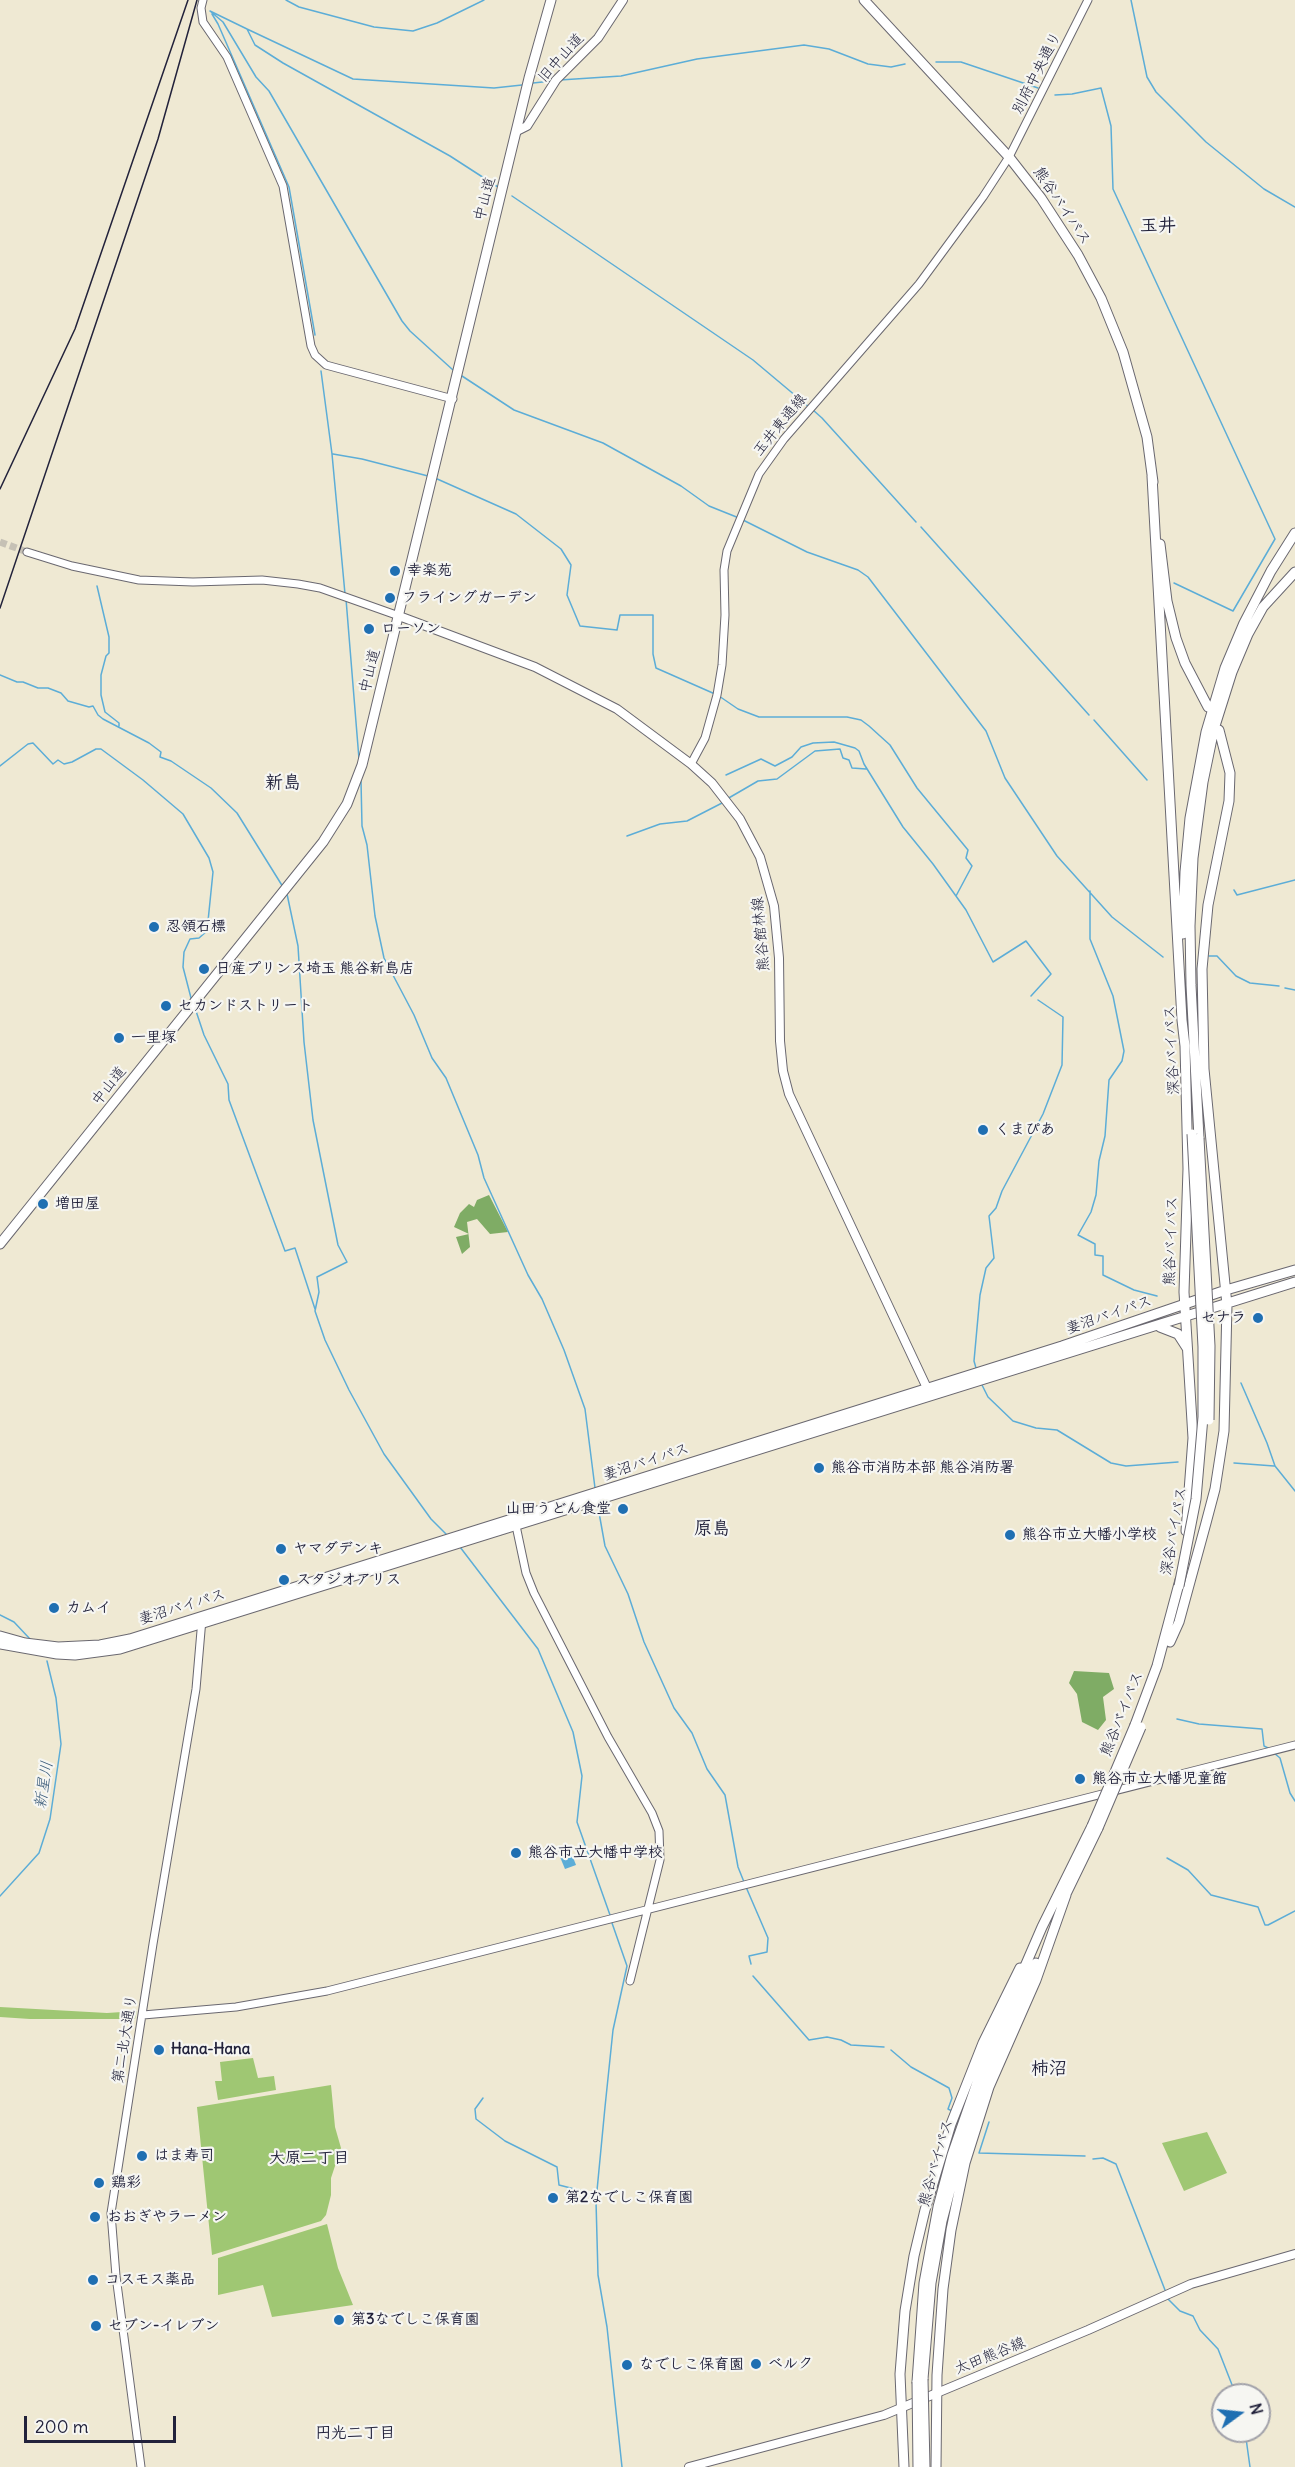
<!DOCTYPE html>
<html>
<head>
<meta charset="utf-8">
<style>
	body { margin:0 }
	#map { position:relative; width:1295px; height:2467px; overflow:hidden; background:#efe9d3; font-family:Delius,sans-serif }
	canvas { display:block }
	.north { position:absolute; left:1211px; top:2383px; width:60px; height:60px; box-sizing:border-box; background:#f6f6f2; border:2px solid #a1a1a9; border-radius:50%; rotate:75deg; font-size:16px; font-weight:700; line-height:24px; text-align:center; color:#22223b }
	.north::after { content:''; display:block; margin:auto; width:21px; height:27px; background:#1f6fb2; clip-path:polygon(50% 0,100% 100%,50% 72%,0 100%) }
	.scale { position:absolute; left:24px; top:2416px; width:152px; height:27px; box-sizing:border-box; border:3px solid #22223b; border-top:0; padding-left:8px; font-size:18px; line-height:21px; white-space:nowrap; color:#22223b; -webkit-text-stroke:4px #f6f6f2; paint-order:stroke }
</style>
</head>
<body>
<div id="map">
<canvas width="1295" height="2467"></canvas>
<div class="north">N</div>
<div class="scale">200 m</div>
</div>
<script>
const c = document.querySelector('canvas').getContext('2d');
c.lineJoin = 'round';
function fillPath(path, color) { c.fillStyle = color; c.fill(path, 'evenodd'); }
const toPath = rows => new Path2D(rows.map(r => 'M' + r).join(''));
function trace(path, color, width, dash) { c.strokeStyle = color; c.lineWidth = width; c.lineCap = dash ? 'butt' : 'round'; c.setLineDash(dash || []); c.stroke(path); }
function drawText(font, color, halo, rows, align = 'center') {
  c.font = font + ' Delius,"Klee One",sans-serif'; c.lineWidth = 4.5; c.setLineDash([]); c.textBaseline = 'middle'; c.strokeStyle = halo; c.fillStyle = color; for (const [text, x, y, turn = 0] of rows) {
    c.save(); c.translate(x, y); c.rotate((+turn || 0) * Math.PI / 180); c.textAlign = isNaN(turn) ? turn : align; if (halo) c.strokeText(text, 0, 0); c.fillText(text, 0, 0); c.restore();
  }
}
const green = toPath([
	[0,2007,107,2013,137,2011,135,2019,30,2019,0,2017],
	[253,2058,258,2078,274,2076,276,2090,218,2100,215,2081,222,2081,220,2062],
	[331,2085,335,2127,341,2148,331,2178,331,2195,326,2215,321,2221,212,2255,197,2107],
	[1207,2132,1227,2173,1184,2191,1162,2143],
	[327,2224,338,2268,353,2305,272,2317,263,2285,218,2295,218,2258]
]);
const forest = toPath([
	[489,1195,508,1232,490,1234,477,1219,467,1222,470,1247,462,1254,456,1237,469,1234,454,1227,460,1213,469,1204,474,1207,477,1200],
	[1074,1671,1109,1673,1114,1689,1103,1697,1106,1720,1098,1730,1082,1722,1077,1694,1069,1683]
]);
const water = toPath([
	[569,1847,576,1865,565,1869,558,1852]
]);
const stream = toPath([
	[286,0,299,7,374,27,413,31,437,23,484,0],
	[1131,0,1147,77,1156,92,1206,142,1264,189,1295,207],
	[210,11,223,22,256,77,269,91,402,321,410,331,453,370],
	[210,11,247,29,255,45,283,63,450,156,498,187],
	[212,14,218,24,289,187,315,335],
	[247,29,353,79,494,88,522,85],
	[936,62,961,62,1038,88],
	[560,80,621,76,697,59,804,45,829,49,868,64,891,67,905,64],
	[533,83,552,81],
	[1055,95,1072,94,1101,88,1111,126,1113,189,1275,539,1233,611,1174,583],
	[512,196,753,360,809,407],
	[321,371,332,454,345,594],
	[462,376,514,410,603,443,681,486,709,506,739,518],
	[813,410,822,418,916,522],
	[333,454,362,459,428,476],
	[435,478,516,514,561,549,571,565,567,595,580,626,617,630,620,615,653,615,653,654,656,668,715,694],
	[743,520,807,552,858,570,868,577,986,731,1005,778,1057,856,1112,917,1163,957],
	[921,527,1089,715],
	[97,586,109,637,109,653,106,656,101,675,101,695,105,712,119,723,119,726],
	[346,599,359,759],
	[0,675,17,682,23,682,38,688,48,688,61,693,68,701,89,707,93,706,98,715,103,719,149,743,161,752,160,757,171,761,211,788,237,813,283,887],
	[719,696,738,709,759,717,847,717,861,720,869,726,890,745,917,788,968,850,966,858,972,866,956,896],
	[1094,720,1147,780],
	[0,766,28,744,33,743,53,764,58,760,64,764,72,762,96,749,101,749,143,780,183,814,209,858,213,872,207,931,199,938,190,939,184,952,183,967,191,998],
	[726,775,761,759,775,766,792,757,801,747,813,743,834,742,855,748,859,751,864,764,903,827,933,864,966,910,993,962,1026,941,1051,974,1031,996],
	[361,781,362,826,367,845,375,916,384,958,414,1015,432,1058,446,1078,478,1155,484,1178,528,1275,542,1299,564,1350,585,1409,595,1488],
	[727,799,758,781,777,779,815,751,840,749,843,758,849,760,852,768,866,769],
	[627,836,660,824,687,821,724,802],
	[1234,890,1237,895,1295,880],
	[1090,891,1090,939,1113,996,1124,1051,1122,1061,1109,1080,1105,1136,1099,1161,1096,1195,1091,1212,1078,1235,1095,1244,1095,1255,1103,1256,1103,1275,1134,1290,1157,1296],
	[287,894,298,946,304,1042,313,1120,338,1245,347,1262,317,1277,319,1292,315,1311,325,1340,349,1390,384,1454,431,1519,448,1536],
	[1209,956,1217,956,1236,976,1250,983,1279,986],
	[1285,988,1295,990],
	[195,1008,204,1035,228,1084,229,1100,285,1251,295,1248,315,1309],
	[976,1368,974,1361,980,1295,986,1268,994,1258,989,1216,996,1208,1002,1191,1043,1114,1062,1065,1063,1017,1038,1000],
	[1241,1383,1267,1443,1275,1466,1295,1491],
	[982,1385,988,1397,1013,1421,1036,1428,1057,1430,1111,1463,1126,1466,1178,1462],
	[1234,1463,1274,1466],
	[598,1507,605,1546,628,1594,644,1642,674,1708,692,1733,707,1769,725,1795,738,1867,744,1882],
	[460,1547,538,1649,573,1732,582,1776,577,1822,610,1915],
	[0,1615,14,1622,30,1639],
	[1177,1719,1199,1724,1262,1729,1264,1746,1268,1748],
	[1274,1753,1280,1758,1290,1793,1295,1801],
	[1167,1858,1188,1870,1211,1895,1258,1907,1265,1925,1268,1925,1295,1911],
	[746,1887,768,1938,767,1952,749,1956,751,1964],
	[0,1896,39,1853,50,1819,61,1744,56,1698,47,1661],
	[612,1923,627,1966,613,2030,605,2107,596,2201,598,2275,607,2327,622,2467],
	[753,1976,809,2040,827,2037,841,2040,851,2045,884,2047],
	[891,2050,911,2067,949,2088,952,2098,948,2109,952,2111],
	[483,2098,475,2109,476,2119,505,2141,557,2167,559,2185,590,2193,596,2200],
	[989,2122,979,2153,1085,2156],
	[1093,2159,1103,2158,1116,2164,1165,2290],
	[1168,2299,1180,2311,1193,2316,1200,2330,1218,2349,1236,2395],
	[1245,2431,1250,2467]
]);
const minorTunnel = toPath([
	[0,542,27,552]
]);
const minor = toPath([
	[203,0,201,8,203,22,227,57,283,186,311,346,315,355,326,365,337,368,453,399],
	[27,552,72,566,139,580,193,582,262,580,298,584,320,588,399,616],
	[691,764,705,738,717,695,722,665,725,615,724,570,727,551,759,474,784,439,919,284,983,197,1009,157,1088,0],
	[515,1521,526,1573,534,1593,608,1737,652,1813,659,1831,660,1860,630,1981],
	[143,2015,236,2007,327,1991,1295,1745],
	[141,2467,116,2276,111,2213,153,1944,196,1689,202,1619]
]);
const major = toPath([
	[517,131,527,126,556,80,598,38,623,0],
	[399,616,535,667,617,709,691,764,712,783,740,819,760,857,774,906,779,958,780,1041,783,1071,789,1094,927,1388],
	[689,2467,884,2415,1088,2330,1191,2284,1295,2254]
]);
const highway = toPath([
	[864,0,1009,157,1041,198,1078,255,1101,298,1123,352,1147,437,1153,482],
	[1152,476,1182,1020,1185,1046,1188,1169,1184,1292,1193,1438,1186,1531],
	[1160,544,1167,601,1176,638,1185,663,1208,707],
	[1183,934,1185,872,1190,818,1206,732,1225,668,1244,623,1271,571,1295,533],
	[1199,1138,1191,985,1190,926,1193,858,1203,782,1214,729,1232,672,1248,634,1263,607,1295,572],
	[0,1244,323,842,347,804,362,765,529,78,551,0],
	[1160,1327,1178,1334,1187,1348],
	[0,1636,25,1643,58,1647,100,1645,130,1639,1062,1346,1226,1290,1295,1270],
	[1170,1642,1179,1622,1206,1523,1215,1489,1224,1431,1227,1305,1204,1069,1202,969,1208,905,1229,801,1230,773,1219,730],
	[0,1644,57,1654,75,1655,120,1649,1295,1282],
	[1135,1725,1157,1666,1180,1580],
	[1064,1898,1098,1828],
	[923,2379,931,2283,942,2221,959,2156,996,2051,1036,1963],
	[917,2382,924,2283,938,2207,952,2155,987,2054,1042,1927,1092,1826],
	[904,2467,900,2374,905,2311,914,2256,925,2210,951,2124,983,2043,1020,1968],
	[936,2467,937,2375,943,2289,951,2230,965,2163,989,2087,1036,1980,1066,1895]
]);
const rail = toPath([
	[0,489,75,329,188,0],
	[0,608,158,139,197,0]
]);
const highwayBridge = toPath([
	[1199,1138,1210,1346,1209,1420],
	[1179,1586,1196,1499,1203,1417,1203,1347,1192,1134],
	[1092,1826,1135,1725],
	[1098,1828,1141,1727],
	[923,2379,925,2467],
	[917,2382,918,2467]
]);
const markers = [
	[395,571,6,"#1f6fb2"],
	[390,598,6,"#1f6fb2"],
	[369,629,6,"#1f6fb2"],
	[154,927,6,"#1f6fb2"],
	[204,969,6,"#1f6fb2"],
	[166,1006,6,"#1f6fb2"],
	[119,1038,6,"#1f6fb2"],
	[983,1130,6,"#1f6fb2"],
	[43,1204,6,"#1f6fb2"],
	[1258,1318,6,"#1f6fb2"],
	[819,1468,6,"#1f6fb2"],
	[623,1509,6,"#1f6fb2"],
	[1010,1535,6,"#1f6fb2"],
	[281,1549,6,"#1f6fb2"],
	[284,1580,6,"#1f6fb2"],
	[54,1608,6,"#1f6fb2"],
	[1080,1779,6,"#1f6fb2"],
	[516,1853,6,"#1f6fb2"],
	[159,2050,6,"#1f6fb2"],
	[142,2156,6,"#1f6fb2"],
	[99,2183,6,"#1f6fb2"],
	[553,2198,6,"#1f6fb2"],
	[95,2217,6,"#1f6fb2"],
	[93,2280,6,"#1f6fb2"],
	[339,2320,6,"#1f6fb2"],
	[96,2326,6,"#1f6fb2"],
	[756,2364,6,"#1f6fb2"],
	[627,2365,6,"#1f6fb2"]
];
const streetNames = [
	["旧中山道",561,58,-48],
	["別府中央通り",1037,73,-63],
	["中山道",485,199,-75],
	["熊谷バイパス",1062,206,56],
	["玉井東通線",780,425,-51],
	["中山道",370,671,-76],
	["熊谷館林線",761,934,-95],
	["深谷バイパス",1172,1050,-93],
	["中山道",109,1086,-51],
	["熊谷バイパス",1171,1241,-88],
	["妻沼バイパス",1109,1315,-19],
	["妻沼バイパス",646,1462,-18],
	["深谷バイパス",1174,1531,-80],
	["妻沼バイパス",182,1607,-17],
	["熊谷バイパス",1122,1714,-68],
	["第二北大通り",125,2039,-81],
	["熊谷バイパス",936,2163,-74],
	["太田熊谷線",990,2356,-22]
];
const poiNames = [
	["幸楽苑",407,571],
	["フライングガーデン",402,598],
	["ローソン",381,629],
	["忍領石標",166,927],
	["日産プリンス埼玉 熊谷新島店",216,969],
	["セカンドストリート",178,1006],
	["一里塚",131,1038],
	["くまぴあ",995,1130],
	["増田屋",55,1204],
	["セナラ",1246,1318,"right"],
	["熊谷市消防本部 熊谷消防署",831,1468],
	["山田うどん食堂",611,1509,"right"],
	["熊谷市立大幡小学校",1022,1535],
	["ヤマダデンキ",293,1549],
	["スタジオアリス",296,1580],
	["カムイ",66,1608],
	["熊谷市立大幡児童館",1092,1779],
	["熊谷市立大幡中学校",528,1853],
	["Hana-Hana",171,2050],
	["はま寿司",154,2156],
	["鶏彩",111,2183],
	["第2なでしこ保育園",565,2198],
	["おおぎやラーメン",107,2217],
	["コスモス薬品",105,2280],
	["第3なでしこ保育園",351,2320],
	["セブン-イレブン",108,2326],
	["ベルク",768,2364],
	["なでしこ保育園",639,2365]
];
const waterNames = [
	["新星川",44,1785,-81]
];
const neighbourhoodNames = [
	["大原二丁目",309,2158],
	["円光二丁目",355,2433]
];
const quarterNames = [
	["玉井",1158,226],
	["新島",283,783],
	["原島",712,1529],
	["柿沼",1049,2069]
];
fillPath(green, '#9fc773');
fillPath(forest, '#7fac65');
fillPath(water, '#5cadd7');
trace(stream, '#5cadd7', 1.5);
trace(minorTunnel, '#c6c1b5', 7, [7, 3.5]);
trace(minor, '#6a6870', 9);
trace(major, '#6a6870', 10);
trace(highway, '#6a6870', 11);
trace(minor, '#fff', 7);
trace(major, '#fff', 8);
trace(highway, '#fff', 9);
trace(rail, '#22223b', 1.5);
trace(highwayBridge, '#6a6870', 11, []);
trace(highwayBridge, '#fff', 9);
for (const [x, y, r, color] of markers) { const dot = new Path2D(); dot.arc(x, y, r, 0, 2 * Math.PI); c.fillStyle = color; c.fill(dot); trace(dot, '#f6f6f2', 2); }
drawText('15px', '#22223b', '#f6f6f2', streetNames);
drawText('bold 15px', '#22223b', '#f6f6f2', poiNames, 'left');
drawText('italic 16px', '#395a79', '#f6f6f2', waterNames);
drawText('bold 16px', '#22223b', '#f6f6f2', neighbourhoodNames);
drawText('bold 18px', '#22223b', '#f6f6f2', quarterNames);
</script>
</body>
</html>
